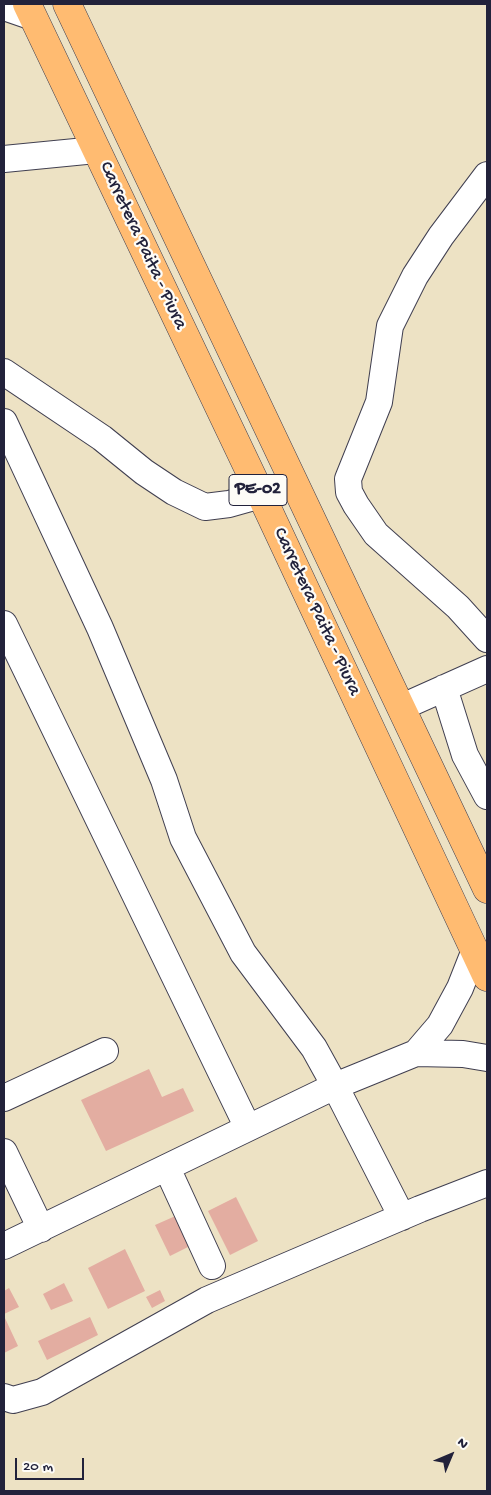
<!DOCTYPE html>
<html>
<head>
<meta charset="utf-8">
<style>
	body { margin:0 }
	#map { position:relative; width:491px; height:1495px; overflow:hidden; background:#ede2c4; font-family:"Gochi Hand",sans-serif }
	canvas { display:block }
	.frame { position:absolute; inset:0; border:5px solid #22223b; pointer-events:none }
	.north { position:absolute; left:426px; top:1430px; width:50px; height:50px; -webkit-text-stroke:4px #fdfcf7; paint-order:stroke; rotate:45deg; font-size:14px; font-weight:700; line-height:20px; text-align:center; color:#22223b }
	.north::after { content:''; display:block; margin:auto; width:18px; height:22px; background:#22223b; clip-path:polygon(50% 0,100% 100%,50% 72%,0 100%) }
	.scale { position:absolute; left:15px; top:1458px; width:69px; height:22px; box-sizing:border-box; border:2px solid #22223b; border-top:0; padding-left:6px; font-size:15px; line-height:18px; white-space:nowrap; color:#22223b; -webkit-text-stroke:4px #fdfcf7; paint-order:stroke }
</style>
</head>
<body>
<div id="map">
<canvas width="491" height="1495"></canvas>
<div class="frame"></div>
<div class="north">N</div>
<div class="scale">20 m</div>
</div>
<script>
const c = document.querySelector('canvas').getContext('2d');
c.lineJoin = 'round';
function fillPath(path, color) { c.fillStyle = color; c.fill(path, 'evenodd'); }
const toPath = rows => new Path2D(rows.map(r => 'M' + r).join(''));
function trace(path, color, width, dash) { c.strokeStyle = color; c.lineWidth = width; c.lineCap = dash ? 'butt' : 'round'; c.setLineDash(dash || []); c.stroke(path); }
function drawText(font, color, halo, rows, align = 'center') {
  c.font = font + ' "Gochi Hand",sans-serif'; c.lineWidth = 4.5; c.setLineDash([]); c.textBaseline = 'middle'; c.strokeStyle = halo; c.fillStyle = color; for (const [text, x, y, turn = 0] of rows) {
    c.save(); c.translate(x, y); c.rotate((+turn || 0) * Math.PI / 180); c.textAlign = isNaN(turn) ? turn : align; if (halo) c.strokeText(text, 0, 0); c.fillText(text, 0, 0); c.restore();
  }
}
const building = toPath([
	[149,1069,162,1097,183,1088,194,1111,106,1151,81,1100],
	[236,1197,258,1241,230,1255,208,1211],
	[180,1214,194,1244,170,1256,155,1225],
	[125,1249,145,1291,108,1309,88,1268],
	[64,1283,73,1301,51,1310,43,1294],
	[9,1288,19,1307,4,1314,4,1291],
	[160,1290,165,1301,152,1308,146,1297],
	[4,1316,18,1346,4,1353],
	[90,1317,98,1335,47,1360,38,1341]
]);
const minor = toPath([
	[4,7,33,17],
	[4,159,96,150],
	[487,175,441,236,415,276,390,326,379,402,348,479,349,492,356,505,376,534,458,607,487,639],
	[4,372,102,438,144,472,174,492,205,507,229,504,261,495],
	[4,422,100,628,164,780,183,838,243,953,314,1048,335,1086,402,1217],
	[4,624,248,1128],
	[444,688,465,755,487,796],
	[402,707,487,669],
	[416,1053,440,1025,460,988,475,950],
	[4,1098,105,1051],
	[4,1152,41,1229],
	[167,1168,212,1266],
	[4,1246,335,1086,416,1053,463,1054,487,1058],
	[4,1397,13,1400,42,1392,207,1300,420,1209,487,1183]
]);
const highway = toPath([
	[27,4,261,495,487,977],
	[67,4,487,889]
]);
const shields = [
	[258,490,58]
];
const shieldNames = [
	["PE-02",258,490]
];
const streetNames = [
	["Carretera Paita - Piura",142,246,65],
	["Carretera Paita - Piura",316,612,65]
];
fillPath(building, '#e3ada1');
trace(minor, '#403f50', 28);
trace(highway, '#403f50', 29);
trace(minor, '#fff', 26);
trace(highway, '#ffbb71', 28);
for (const [x, y, w] of shields) { const box = new Path2D(); box.roundRect(x - w / 2, y - 15.5, w, 31, 4); c.fillStyle = '#fdfcf7'; c.fill(box); trace(box, '#22223b', 1); }
drawText('bold 18px', '#22223b', null, shieldNames);
drawText('19px', '#22223b', '#fdfcf7', streetNames);
</script>
</body>
</html>
